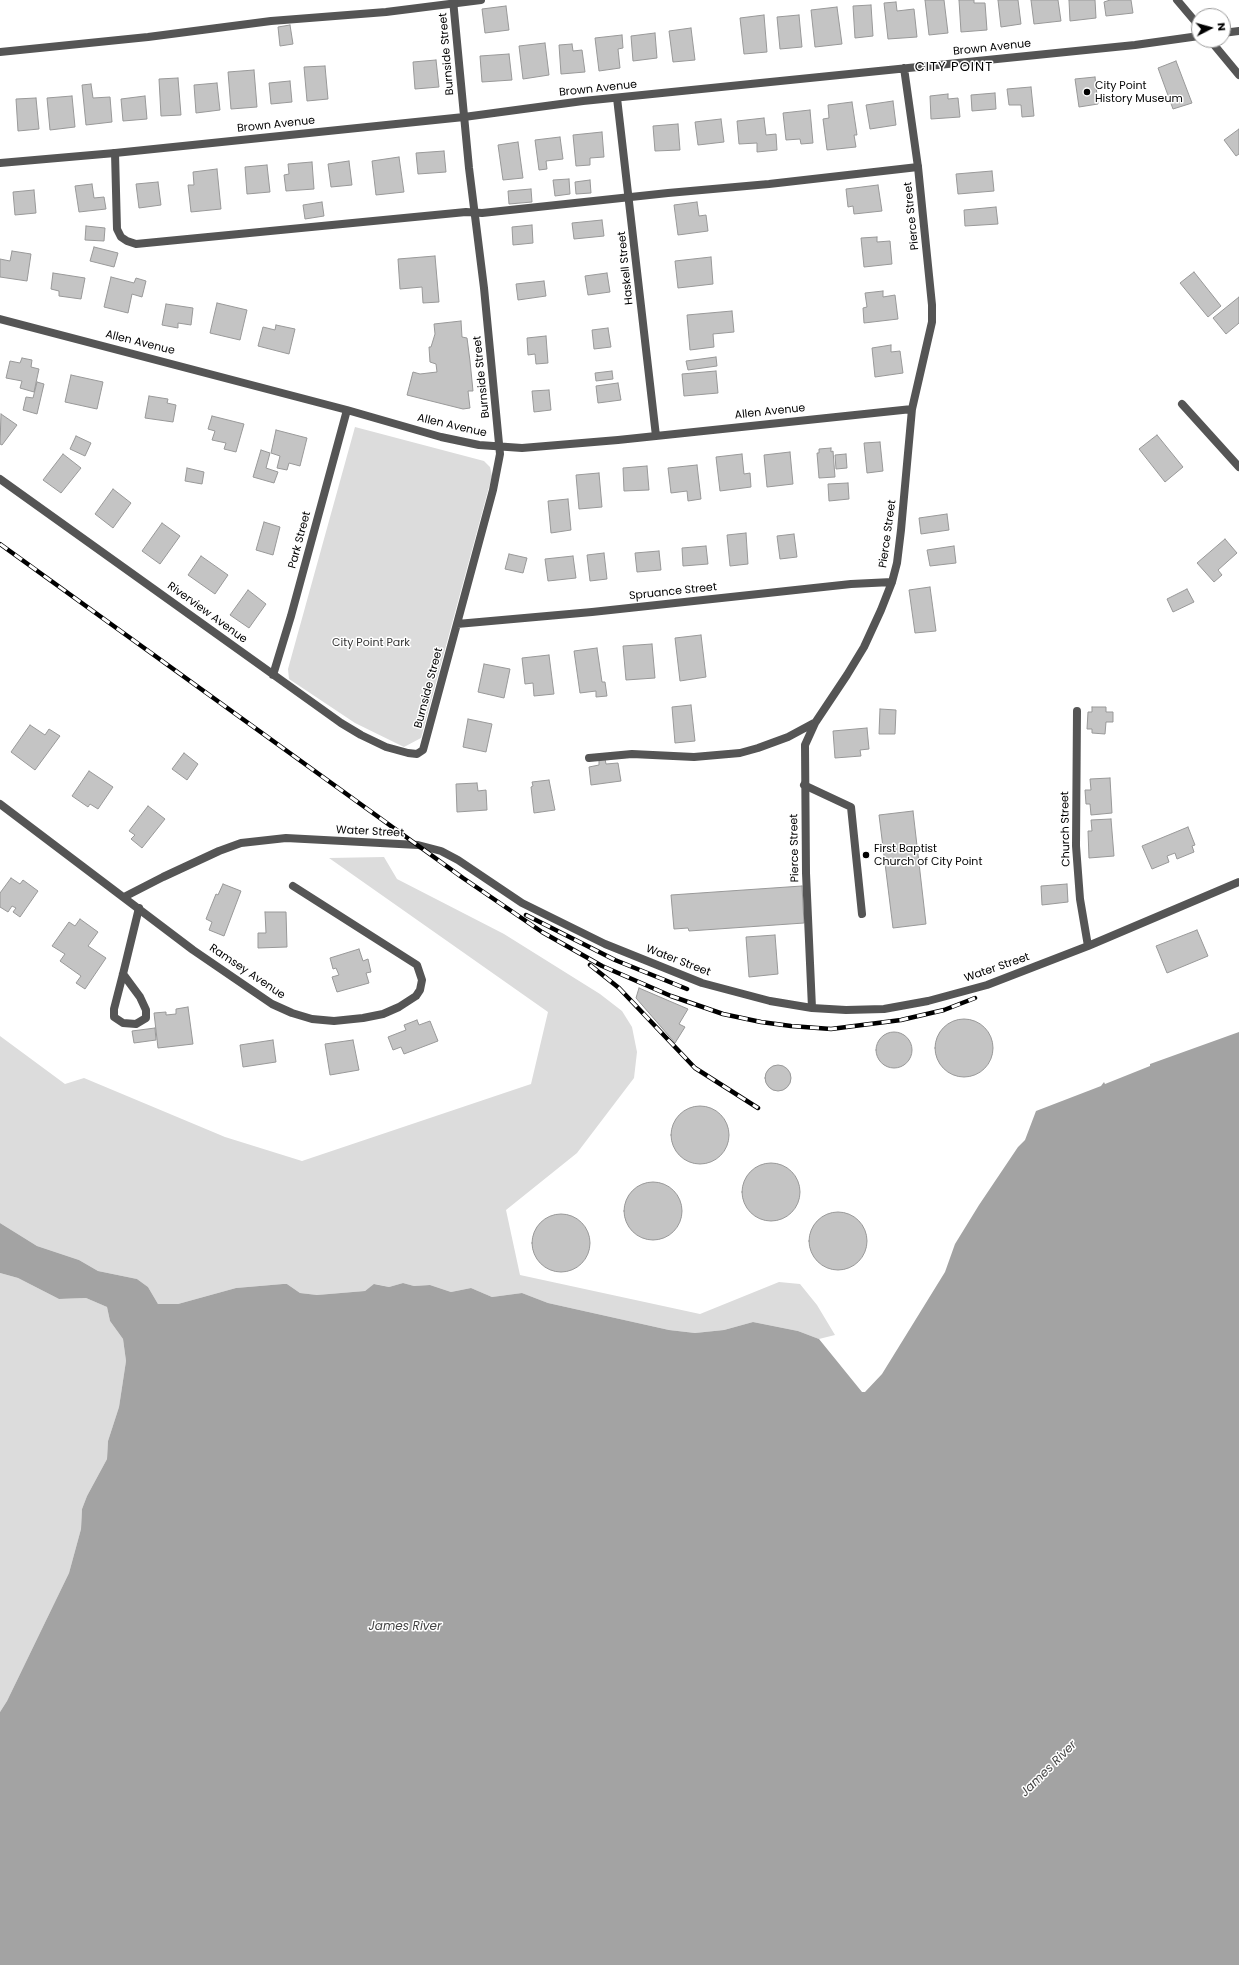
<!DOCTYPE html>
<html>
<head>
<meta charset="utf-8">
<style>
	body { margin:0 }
	#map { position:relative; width:1239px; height:1965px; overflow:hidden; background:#fff; font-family:Poppins,sans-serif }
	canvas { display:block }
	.north { position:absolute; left:1191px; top:8px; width:40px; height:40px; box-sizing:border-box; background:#fff; border:1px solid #999; border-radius:50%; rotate:84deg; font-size:11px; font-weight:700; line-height:16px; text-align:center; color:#000 }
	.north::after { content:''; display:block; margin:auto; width:14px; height:18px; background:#000; clip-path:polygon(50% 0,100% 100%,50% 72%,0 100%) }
</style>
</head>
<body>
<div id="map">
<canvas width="1239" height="1965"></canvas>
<div class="north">N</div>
</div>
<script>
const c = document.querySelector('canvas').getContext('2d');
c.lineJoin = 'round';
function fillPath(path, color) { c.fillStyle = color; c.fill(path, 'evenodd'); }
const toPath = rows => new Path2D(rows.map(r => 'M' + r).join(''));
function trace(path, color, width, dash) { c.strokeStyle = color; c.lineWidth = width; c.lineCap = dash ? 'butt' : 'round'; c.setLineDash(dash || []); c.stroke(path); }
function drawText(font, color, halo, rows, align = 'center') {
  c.font = font + ' Poppins,sans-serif'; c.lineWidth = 3; c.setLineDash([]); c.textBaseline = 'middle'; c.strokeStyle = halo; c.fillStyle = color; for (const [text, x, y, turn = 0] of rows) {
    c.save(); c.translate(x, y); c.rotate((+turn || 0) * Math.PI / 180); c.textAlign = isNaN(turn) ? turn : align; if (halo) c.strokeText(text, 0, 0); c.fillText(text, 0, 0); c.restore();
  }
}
const green = toPath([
	[355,427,484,461,490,467,492,476,421,738,404,747,355,723,289,679,288,669],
	[384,857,397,879,504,934,600,994,622,1011,632,1027,637,1052,634,1078,577,1153,506,1210,520,1275,700,1314,779,1282,800,1284,817,1305,835,1335,819,1339,798,1331,753,1322,724,1330,695,1333,669,1330,548,1303,522,1293,492,1297,471,1288,451,1292,430,1285,414,1286,403,1283,389,1287,375,1284,365,1291,317,1295,300,1293,287,1284,283,1284,236,1288,178,1304,158,1304,148,1287,137,1279,98,1271,79,1260,37,1246,0,1223,0,1036,65,1084,84,1078,225,1137,302,1161,531,1084,548,1012,329,858],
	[0,1273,18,1278,59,1299,86,1298,107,1307,110,1321,123,1339,126,1361,119,1407,108,1441,107,1459,87,1496,82,1509,81,1529,69,1573,7,1701,0,1712]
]);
const water = toPath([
	[1239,1032,1239,1965,0,1965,0,1712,7,1701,69,1573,81,1529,82,1509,87,1496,107,1459,108,1441,119,1407,126,1361,123,1339,110,1321,107,1307,86,1298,59,1299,18,1278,0,1273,0,1223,37,1246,79,1260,98,1271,137,1279,148,1287,158,1304,178,1304,236,1288,283,1284,287,1284,300,1293,317,1295,365,1291,374,1284,389,1287,403,1283,414,1286,430,1285,451,1292,471,1288,492,1297,522,1293,548,1303,669,1330,695,1333,724,1330,753,1322,798,1331,819,1339,862,1392,865,1392,882,1374,945,1272,955,1244,979,1205,1018,1147,1025,1140,1036,1111,1101,1086,1104,1082,1105,1084,1150,1066,1150,1064]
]);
const building = toPath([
	[925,0,944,0,948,33,929,35,925,0],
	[959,0,974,0,974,3,985,3,987,30,961,32,959,0],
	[998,0,1018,0,1021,24,1001,27,998,0],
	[1031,0,1058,0,1061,21,1034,24,1031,0],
	[1069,0,1095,0,1096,18,1070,21,1069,0],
	[1110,0,1131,0,1133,13,1106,16,1104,2,1110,0],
	[896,2,897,11,914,9,917,37,888,39,884,3,896,2],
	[871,5,873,36,855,38,853,6,871,5],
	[506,6,509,30,485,33,482,9,506,6],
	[837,7,842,44,815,47,811,10,837,7],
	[764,15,767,52,744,54,740,18,764,15],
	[799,15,802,47,780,49,777,17,799,15],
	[290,25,293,44,280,46,278,27,290,25],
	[691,28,695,60,673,62,669,31,691,28],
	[655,33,657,58,633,61,631,36,655,33],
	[622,35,623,48,618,49,620,68,599,71,595,38,622,35],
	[545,43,549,75,523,79,519,46,545,43],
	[572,44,573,51,582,50,585,72,561,74,559,45,572,44],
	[509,54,512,80,482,82,480,56,509,54],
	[436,60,439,87,415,89,413,62,436,60],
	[1176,61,1192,103,1173,109,1158,68,1176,61],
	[325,66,328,99,307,101,304,67,325,66],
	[254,70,257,107,231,109,228,72,254,70],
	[1095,77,1098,104,1079,107,1075,79,1095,77],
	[178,78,181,115,161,116,159,79,178,78],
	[290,81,292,102,271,104,269,83,290,81],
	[217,83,220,110,196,113,194,85,217,83],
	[91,84,93,98,110,97,112,122,86,125,82,85,91,84],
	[1031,87,1034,116,1022,117,1021,105,1009,105,1007,89,1031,87],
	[995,93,996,109,972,111,971,95,995,93],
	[948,94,948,99,958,98,960,117,931,119,930,96,948,94],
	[72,96,75,127,50,130,47,98,72,96],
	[145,96,147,119,123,121,121,99,145,96],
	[36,98,39,129,18,131,16,99,36,98],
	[893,101,896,125,870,129,866,105,893,101],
	[852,102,857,135,854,135,856,147,827,150,823,119,829,118,828,105,852,102],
	[810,110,813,143,801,144,800,139,786,140,783,113,810,110],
	[764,118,766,135,776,134,777,150,757,152,757,143,739,144,737,121,764,118],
	[721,119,724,142,698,145,695,122,721,119],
	[678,124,680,150,655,151,653,126,678,124],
	[1239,129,1239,154,1236,156,1224,140,1239,129],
	[602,132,604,157,590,158,590,165,576,166,573,135,602,132],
	[560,137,563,159,546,161,547,169,539,170,535,140,560,137],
	[518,142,523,178,503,180,498,145,518,142],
	[444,151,446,172,418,174,416,153,444,151],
	[399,157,404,192,376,195,372,161,399,157],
	[349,161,352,185,331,187,328,164,349,161],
	[312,162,314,189,286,191,284,175,289,174,288,164,312,162],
	[267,165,270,192,247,194,245,167,267,165],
	[217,169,221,209,191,212,188,185,194,185,193,172,217,169],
	[992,171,994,191,958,194,956,174,992,171],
	[569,179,570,194,555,196,553,180,569,179],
	[590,180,591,193,576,194,575,182,590,180],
	[158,182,161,205,139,208,136,184,158,182],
	[92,184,94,198,104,197,106,209,79,212,75,186,92,184],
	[878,185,882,211,854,214,853,206,848,207,846,189,878,185],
	[531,189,532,202,509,204,508,191,531,189],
	[34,190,36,213,15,215,13,192,34,190],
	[322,202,324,216,305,219,303,205,322,202],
	[697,202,699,216,706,215,708,231,678,235,674,205,697,202],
	[996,207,998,224,965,226,964,210,996,207],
	[602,220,604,236,574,239,572,223,602,220],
	[532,225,533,243,513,245,512,227,532,225],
	[86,226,105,228,104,241,85,240,86,226],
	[877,237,877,242,890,241,892,264,864,267,861,238,877,237],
	[94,247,118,253,114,267,90,261,94,247],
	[12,251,31,254,27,281,0,277,0,259,10,261,12,251],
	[435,256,439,302,423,303,422,287,400,289,398,259,435,256],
	[711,257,713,284,678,288,675,261,711,257],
	[1194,272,1221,306,1208,317,1180,283,1194,272],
	[53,273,85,278,81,299,59,296,59,291,51,289,53,273],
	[607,273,610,292,588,295,585,276,607,273],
	[111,277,134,283,136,278,146,281,142,297,132,294,128,313,104,307,111,277],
	[544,281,546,296,518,300,516,284,544,281],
	[883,291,883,297,895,295,898,319,864,323,863,308,867,307,865,293,883,291],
	[1239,297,1239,323,1226,334,1213,318,1239,297],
	[217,303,247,310,240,340,210,333,217,303],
	[166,304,193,308,191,325,178,323,178,328,162,325,166,304],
	[732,311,734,332,713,334,714,347,690,350,687,315,732,311],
	[461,321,462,337,467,338,470,361,473,391,468,391,470,408,463,409,407,395,413,372,420,374,437,372,436,364,430,362,429,347,431,347,435,334,434,324,461,321],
	[276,325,295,329,289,354,258,346,263,327,275,330,276,325],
	[608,328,611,347,594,349,592,330,608,328],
	[546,336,548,363,536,364,535,354,528,355,527,338,546,336],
	[891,345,891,352,900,351,903,373,875,377,872,348,891,345],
	[716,357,717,366,688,370,686,361,716,357],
	[22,358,32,360,31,367,39,369,34,392,20,388,22,381,6,378,10,361,20,363,22,358],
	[612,371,613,379,596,381,595,373,612,371],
	[716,371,718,393,684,396,682,374,716,371],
	[71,375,103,382,97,409,65,402,71,375],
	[37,382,44,384,37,414,23,410,26,397,33,398,37,382],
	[618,383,621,400,598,403,596,386,618,383],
	[549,390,551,410,534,412,532,391,549,390],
	[149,396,168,399,167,403,176,405,173,422,145,418,149,396],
	[1,414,17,425,2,445,0,444,1,414],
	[212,416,244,424,236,452,224,449,226,443,212,440,215,431,208,429,212,416],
	[276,430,307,438,300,466,289,463,287,470,277,468,280,456,271,453,276,430],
	[1157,435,1183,467,1165,482,1139,449,1157,435],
	[76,436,91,443,85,456,70,449,76,436],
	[880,442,883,471,867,473,864,443,880,442],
	[831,448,831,452,833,451,835,477,819,478,817,453,819,453,819,449,831,448],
	[261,450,270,453,266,468,278,472,274,483,253,477,261,450],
	[790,452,793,484,767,487,764,455,790,452],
	[63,454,81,468,61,493,43,480,63,454],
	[742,454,744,474,750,473,751,487,720,491,716,457,742,454],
	[846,454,847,468,836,469,835,455,846,454],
	[697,465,701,499,688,501,687,491,671,493,668,468,697,465],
	[647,466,649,490,624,491,623,468,647,466],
	[187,468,204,472,202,484,185,481,187,468],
	[599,473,602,507,579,509,576,475,599,473],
	[848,483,849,499,829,501,828,484,848,483],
	[113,489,131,503,113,528,95,514,113,489],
	[568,499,571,530,551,533,548,501,568,499],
	[947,514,949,530,921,534,919,518,947,514],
	[264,522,280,527,273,555,256,550,264,522],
	[162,523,180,536,160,564,142,551,162,523],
	[746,533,748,564,730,566,727,535,746,533],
	[794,534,797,557,780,559,777,536,794,534],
	[1225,539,1237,553,1218,570,1222,575,1214,582,1197,563,1225,539],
	[706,546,708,564,683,566,682,548,706,546],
	[954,546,956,563,930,566,927,550,954,546],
	[659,551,661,570,637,572,635,553,659,551],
	[604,553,607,579,590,581,587,555,604,553],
	[509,554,527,558,523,573,505,569,509,554],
	[201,556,228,575,215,594,188,575,201,556],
	[573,556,576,578,548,581,545,559,573,556],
	[930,587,936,631,915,633,909,590,930,587],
	[1187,589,1194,602,1173,612,1167,599,1187,589],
	[248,590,266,604,249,628,230,615,248,590],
	[701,635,706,677,680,681,675,638,701,635],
	[652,644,655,678,626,680,623,646,652,644],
	[597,648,602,682,605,682,607,696,596,697,596,691,580,693,574,651,597,648],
	[549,655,554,694,534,696,533,683,525,684,522,658,549,655],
	[484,664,510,669,504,698,478,692,484,664],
	[691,705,695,741,675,743,672,707,691,705],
	[1092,707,1106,707,1106,712,1113,712,1113,722,1106,722,1105,734,1092,733,1092,729,1087,729,1088,712,1092,712,1092,707],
	[880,709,896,710,895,734,879,734,880,709],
	[468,719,492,724,486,752,463,747,468,719],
	[30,725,45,735,49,729,60,736,35,770,11,752,30,725],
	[867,728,869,749,860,750,861,756,835,758,833,731,867,728],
	[184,753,198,764,187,780,172,769,184,753],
	[605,759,606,764,618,763,621,781,591,785,589,767,599,765,599,760,605,759],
	[89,771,113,787,98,809,90,804,88,807,72,796,89,771],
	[1110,778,1112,813,1091,815,1090,804,1086,804,1085,790,1091,790,1090,779,1110,778],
	[549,780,555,810,534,813,531,787,533,786,532,782,549,780],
	[477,783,478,791,486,790,487,810,457,812,456,784,477,783],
	[148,806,165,819,142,848,131,839,135,835,129,831,148,806],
	[913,811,926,924,893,928,879,815,913,811],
	[1111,819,1114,856,1089,858,1088,831,1092,831,1091,820,1111,819],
	[1188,827,1195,845,1192,846,1194,852,1177,859,1175,853,1167,856,1169,862,1152,869,1142,846,1188,827],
	[11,878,20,884,23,880,38,891,20,917,13,912,16,908,12,906,8,912,0,907,0,893,11,878],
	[223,884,241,891,224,936,209,930,212,922,206,919,216,894,218,895,223,884],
	[1067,884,1068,902,1042,905,1041,886,1067,884],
	[802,886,804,923,689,931,688,928,674,929,671,895,802,886],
	[265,912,286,912,287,947,258,948,258,933,266,933,265,912],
	[80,919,98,932,88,946,106,958,85,989,76,983,81,976,60,961,65,954,52,946,69,922,75,926,80,919],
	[1197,930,1208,956,1167,973,1156,946,1197,930],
	[775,935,778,974,749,977,746,937,775,935],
	[359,949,363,961,368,959,371,972,366,973,369,983,337,992,332,977,339,975,336,968,333,969,330,958,359,949],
	[639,988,688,1009,679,1024,685,1027,675,1043,636,998,639,988],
	[188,1007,193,1044,158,1048,154,1013,166,1012,166,1015,176,1014,176,1009,188,1007],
	'935 1048a29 29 0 1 1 58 0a29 29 0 1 1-58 0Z',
	[417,1020,419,1025,430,1021,438,1041,404,1054,401,1047,393,1050,388,1037,406,1030,404,1025,417,1020],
	[155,1028,156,1040,134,1043,132,1031,155,1028],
	'876 1050a18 18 0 1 1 36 0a18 18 0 1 1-36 0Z',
	[273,1040,276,1062,243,1067,240,1045,273,1040],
	[353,1040,359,1070,330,1075,325,1044,353,1040],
	'765 1078a13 13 0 1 1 26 0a13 13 0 1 1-26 0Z',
	'671 1135a29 29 0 1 1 58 0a29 29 0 1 1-58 0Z',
	'742 1192a29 29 0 1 1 58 0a29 29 0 1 1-58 0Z',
	'624 1211a29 29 0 1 1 58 0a29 29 0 1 1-58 0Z',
	'809 1241a29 29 0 1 1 58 0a29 29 0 1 1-58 0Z',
	'532 1243a29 29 0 1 1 58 0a29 29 0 1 1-58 0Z'
]);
const service = toPath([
	[0,52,148,37,271,21,386,12,481,0],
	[115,153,117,229,121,237,127,241,136,244,466,212,482,213,668,193,769,184,918,167],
	[804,785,851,807,862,914],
	[123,974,140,997,146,1010,146,1018,136,1024,123,1023,114,1017,114,1009,123,974,139,908]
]);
const minor = toPath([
	[1177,0,1199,26],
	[1223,33,1239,31],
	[1210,40,1239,75],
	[617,98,656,436],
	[0,163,115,153,464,117,583,101,1135,45,1199,36],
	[0,319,347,410,441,437,479,445,522,448,618,440,912,409],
	[1182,404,1239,467],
	[0,479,341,723,361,735,386,747,408,753,417,754,423,750,493,490,500,454,484,288,469,168,453,0],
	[457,624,592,612,851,584,892,582],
	[273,675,291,616,347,410],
	[1077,711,1076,846,1080,899,1088,946],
	[589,758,632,754,694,757,740,753,758,748,788,737,814,723],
	[0,804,193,950,272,1004,292,1013,312,1019,334,1021,363,1018,383,1014,399,1007,416,996,420,990,422,980,417,965,293,886],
	[124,897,163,877,219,851,241,843,286,838,418,845,441,851,458,860,522,903,605,944,702,983,770,1001,812,1008,846,1010,884,1009,928,1001,987,985,1088,946,1239,882],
	[812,1008,806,873,805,745,815,723,847,675,864,647,881,610,892,582,897,563,901,530,912,409,932,322,932,305,918,167,904,68]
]);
const rail = toPath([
	[0,544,463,878,542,932,602,966,671,996,723,1014,761,1022,791,1026,831,1029,901,1020,944,1010,975,998],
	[526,915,615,960,687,989],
	[590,965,619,988,695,1068,758,1108]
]);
const markers = [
	[1087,92,4,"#000"],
	[866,855,4,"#000"]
];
const streetNames = [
	["Brown Avenue",992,48,-6],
	["Burnside Street",447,54,-95],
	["Brown Avenue",598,89,-6],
	["Brown Avenue",276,125,-6],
	["Pierce Street",912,216,-96],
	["Haskell Street",626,268,-96],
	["Allen Avenue",140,343,14],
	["Burnside Street",482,377,-96],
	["Allen Avenue",770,412,-6],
	["Allen Avenue",452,426,13],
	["Pierce Street",888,534,-82],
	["Park Street",300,540,-75],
	["Spruance Street",673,592,-6],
	["Riverview Avenue",207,613,36],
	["Burnside Street",429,688,-75],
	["Church Street",1066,829,-91],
	["Water Street",370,832,3],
	["Pierce Street",795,848,-91],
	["Water Street",678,961,21],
	["Water Street",997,968,-19],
	["Ramsey Avenue",247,972,34]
];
const poiNames = [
	["City Point",1095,86],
	["History Museum",1095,99],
	["First Baptist",874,849],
	["Church of City Point",874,862]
];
const parkNames = [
	["City Point Park",371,643]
];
const waterNames = [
	["James River",405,1627],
	["James River",1049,1769,-45]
];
const quarterNames = [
	["CITY POINT",954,68]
];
fillPath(green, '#dcdcdc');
fillPath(water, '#a3a3a3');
fillPath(building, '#c4c4c4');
trace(building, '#999', 1);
trace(service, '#555', 8);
trace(minor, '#555', 8);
trace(rail, '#000', 4.5);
trace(rail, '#fff', 3, [9]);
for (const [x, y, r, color] of markers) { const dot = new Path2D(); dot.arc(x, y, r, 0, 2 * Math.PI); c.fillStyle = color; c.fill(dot); trace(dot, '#fff', 1.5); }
drawText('11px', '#000', '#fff', streetNames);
drawText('11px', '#000', '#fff', poiNames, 'left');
drawText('11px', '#333', '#fff', parkNames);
drawText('italic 12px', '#444', '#fff', waterNames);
c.letterSpacing = '1px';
drawText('13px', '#000', '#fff', quarterNames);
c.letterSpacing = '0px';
</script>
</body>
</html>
